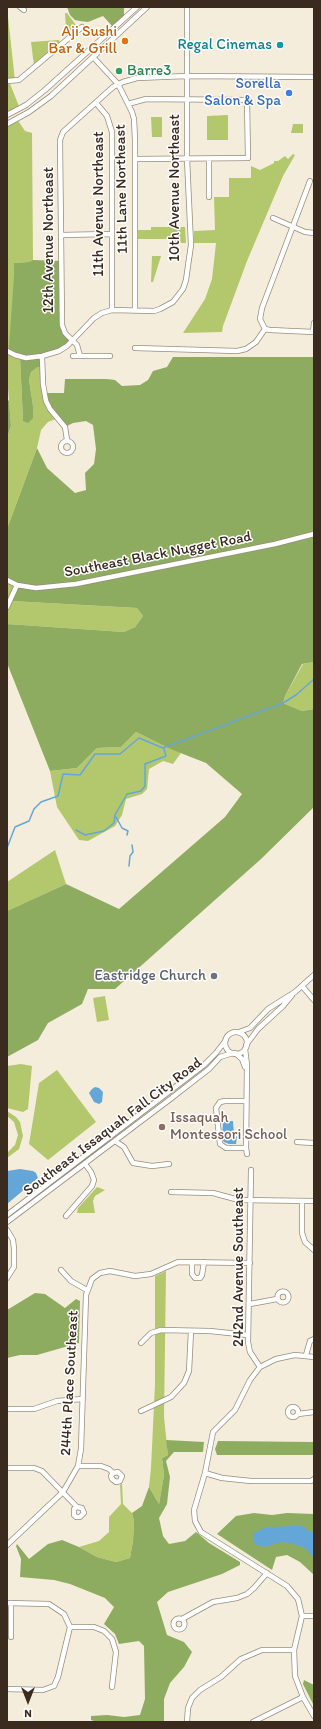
<!DOCTYPE html>
<html>
<head>
<meta charset="utf-8">
<style>
	body { margin:0 }
	#map { position:relative; width:321px; height:1729px; overflow:hidden; background:#f5eddb; font-family:Itim,sans-serif }
	canvas { display:block }
	.frame { position:absolute; inset:0; border:8px solid #3b2a1e; pointer-events:none }
	.north { position:absolute; left:8px; top:1681px; width:40px; height:40px; -webkit-text-stroke:3px #fff; paint-order:stroke; rotate:180deg; font-size:11px; font-weight:700; line-height:16px; text-align:center; color:#3b2a1e }
	.north::after { content:''; display:block; margin:auto; width:14px; height:18px; background:#3b2a1e; clip-path:polygon(50% 0,100% 100%,50% 72%,0 100%) }
</style>
</head>
<body>
<div id="map">
<canvas width="321" height="1729"></canvas>
<div class="frame"></div>
<div class="north">N</div>
</div>
<script>
const c = document.querySelector('canvas').getContext('2d');
c.lineJoin = 'round';
function fillPath(path, color) { c.fillStyle = color; c.fill(path, 'evenodd'); }
const toPath = rows => new Path2D(rows.map(r => 'M' + r).join(''));
function trace(path, color, width, dash) { c.strokeStyle = color; c.lineWidth = width; c.lineCap = dash ? 'butt' : 'round'; c.setLineDash(dash || []); c.stroke(path); }
function drawText(font, color, halo, rows, align = 'center') {
  c.font = font + ' Itim,sans-serif'; c.lineWidth = 3; c.setLineDash([]); c.textBaseline = 'middle'; c.strokeStyle = halo; c.fillStyle = color; for (const [text, x, y, turn = 0] of rows) {
    c.save(); c.translate(x, y); c.rotate((+turn || 0) * Math.PI / 180); c.textAlign = isNaN(turn) ? turn : align; if (halo) c.strokeText(text, 0, 0); c.fillText(text, 0, 0); c.restore();
  }
}
const green = toPath([
	[7,7,15,81,9,81,20,109,7,115],
	[65,13,67,13,76,25,69,32,66,29],
	[59,40,60,43,34,66,31,42],
	[228,115,228,140,207,140,207,116],
	[151,117,162,117,162,137,152,137],
	[17,119,25,131,32,133,33,260,28,262,14,263,20,357,23,421,33,406,29,380,31,372,38,367,42,367,44,393,58,418,48,422,41,430,37,448,7,529,7,438,11,426,7,376,7,124],
	[293,124,303,124,303,133,291,133],
	[293,154,295,155,283,176,247,261,223,326,222,332,183,333,205,299,212,279,216,243,194,243,194,231,215,230,214,197,229,197,229,178,251,178,251,166,260,170,274,163,274,161,278,161,285,156,288,159],
	[151,227,185,227,186,243,174,243,170,239,137,239,137,230,151,230],
	[152,256,161,256,153,282,151,282],
	[7,581,17,585,11,601,137,608,143,616,135,627,124,632,7,624],
	[314,662,314,709,302,711,283,703,285,696,303,664],
	[136,732,181,753,173,764,163,761,149,769,147,789,142,794,126,799,122,815,115,826,88,841,79,840,57,807,50,771,77,768,97,748,121,747],
	[55,850,66,884,7,911,7,882],
	[105,996,109,1020,97,1022,93,998],
	[21,1064,32,1066,28,1109,23,1112,7,1108,7,1066],
	[57,1070,96,1122,48,1160,29,1144,39,1083],
	[7,1111,16,1117,20,1122,23,1136,19,1149,7,1158,7,1153,15,1145,18,1135,14,1122,7,1116],
	[97,1187,105,1190,95,1196,93,1201,95,1213,77,1213,78,1208],
	[166,1271,164,1417,168,1455,162,1458,164,1475,159,1504,149,1487,151,1468,155,1384,155,1276],
	[122,1483,123,1504,132,1513,134,1521,133,1541,130,1558,116,1562,97,1557,79,1547,99,1541,109,1532,109,1517,121,1504,120,1485]
]);
const forest = toPath([
	[67,7,124,7,124,18,113,27,103,16,88,22,80,21,75,20,70,15],
	[33,260,61,261,62,325,73,340,67,346,42,356,42,367,38,367,31,372,29,380,33,406,33,418,28,423,23,421,20,357,9,353,9,347,14,276,14,263,28,262],
	[173,357,314,357,314,662,302,664,285,696,283,703,302,711,314,709,314,807,261,859,115,989,88,989,82,1004,48,1023,38,1040,7,1057,7,911,66,884,119,909,225,817,242,794,206,763,173,750,136,732,121,747,97,748,77,768,50,771,7,663,7,624,124,632,135,627,143,616,137,608,11,601,17,585,7,580,7,529,37,448,47,468,75,493,86,490,85,473,94,464,96,449,93,425,86,421,73,423,65,427,50,409,44,393,64,393,65,379,107,379,115,380,122,386,140,385,148,380,153,371,167,367],
	[9,400,11,426,7,438,7,402],
	[35,1293,45,1294,65,1308,76,1299,80,1301,79,1343,37,1355,20,1355,7,1358,7,1310],
	[166,1440,204,1442,203,1452,174,1452,166,1461,170,1477,167,1504,159,1518,163,1536,169,1544,185,1541,196,1532,209,1543,240,1562,240,1565,222,1574,168,1592,157,1602,167,1635,184,1642,192,1652,184,1667,170,1683,164,1699,164,1722,97,1722,91,1720,91,1716,107,1715,124,1717,140,1715,145,1699,144,1646,139,1641,119,1644,115,1634,104,1624,114,1607,105,1598,70,1584,54,1580,20,1577,21,1559,16,1546,17,1544,29,1559,48,1544,62,1540,79,1547,97,1557,116,1562,130,1558,133,1541,134,1521,132,1513,142,1506,149,1487,159,1504,164,1475,162,1458,168,1455],
	[218,1441,314,1442,314,1455,217,1455,215,1449],
	[254,1513,272,1515,287,1513,314,1514,314,1575,300,1562,287,1555,276,1557,272,1570,217,1534,236,1516],
	[304,1680,314,1685,314,1706,303,1684]
]);
const water = toPath([
	[95,1087,99,1088,103,1092,102,1102,99,1104,94,1102,89,1093,92,1089],
	[223,1121,233,1121,234,1134,237,1137,236,1144,229,1144,224,1142,222,1139],
	[20,1169,33,1171,36,1173,38,1178,7,1204,7,1171],
	[300,1525,311,1532,314,1531,314,1558,305,1548,294,1544,281,1542,264,1547,257,1545,253,1541,254,1533,264,1528]
]);
const stream = toPath([
	[116,817,122,828,128,831,127,835],
	[76,830,85,835,104,831,114,823,115,815,127,794,141,791,145,786,145,764,166,756,164,749],
	[7,848,15,827,29,821,34,809,41,802,58,796,63,774,80,775,95,754,120,754,139,738,163,748,283,703,296,695,314,679],
	[129,866,130,856,133,852,132,845]
]);
const minor = toPath([
	[20,7,24,10],
	[93,57,118,84,132,112,134,119,135,140,135,311],
	[7,81,19,80,82,27],
	[96,103,107,116,112,132,112,310],
	[128,104,146,99,247,100,248,158,135,159],
	[7,115,26,105,45,90,137,7],
	[7,124,29,112,51,96,147,7],
	[209,159,209,197],
	[310,181,262,308,260,319,265,329,270,330,314,332],
	[273,218,305,232,314,233],
	[61,235,112,234],
	[313,332,314,323],
	[135,348,237,351,246,349,256,342,265,329],
	[7,351,15,355,26,358,42,356,59,351,67,346,94,318,102,313,112,310,154,311,160,309,173,302,183,289,186,280,191,245,187,159,187,7],
	[42,356,43,384,46,401,50,409,65,427,67,440],
	[73,356,80,356],
	[110,356,80,356,77,345,65,333,62,325,60,140,63,132,113,87,123,82,137,78,187,76,314,77],
	'61 447a6 6 0 1 1 12 0a6 6 0 1 1-12 0Z',
	[7,580,17,585,36,588,76,584,275,544,314,534],
	[7,607,17,585],
	[302,986,314,1000],
	[239,1032,250,1028,268,1009,295,992,314,975],
	'225 1043a11 11 0 1 1 22 0a11 11 0 1 1-22 0Z',
	[246,1045,258,1029,283,1006,292,995],
	[245,1049,247,1065,246,1148,247,1154],
	[235,1053,242,1059,245,1067],
	[246,1101,225,1101,220,1102,216,1108,220,1144,226,1148,246,1148],
	[115,1141,124,1147,133,1163,152,1166,169,1164],
	[297,1142,314,1143],
	[251,1170,248,1342,250,1352,260,1367],
	[171,1192,213,1193,239,1200,314,1201],
	[302,1201,302,1233,305,1242,314,1250],
	[7,1215,204,1065,216,1053,226,1040],
	[66,1216,92,1186,94,1180,91,1172,85,1164],
	[7,1222,169,1100,209,1069,220,1057,233,1053],
	[7,1230,13,1240,14,1249,14,1267,7,1278],
	[192,1262,192,1274,195,1278,200,1278,202,1275,204,1262],
	[61,1270,71,1281,87,1290],
	'277.5 1297a5.5 5.5 0 1 1 11 0a5.5 5.5 0 1 1-11 0Z',
	[250,1304,277,1299],
	[141,1343,151,1333,161,1330,210,1331,248,1335],
	[306,1355,310,1341,314,1339],
	[314,1357,295,1355,276,1359,260,1367,250,1380,235,1410,213,1432,205,1473,194,1510,195,1521,201,1532,287,1586,298,1599,302,1616,294,1650,295,1676,303,1697,314,1716],
	'288 1412a5 5 0 1 1 10 0a5 5 0 1 1-10 0Z',
	[7,1409,34,1409,57,1401,82,1399],
	[141,1411,171,1397,184,1383,189,1371,191,1331],
	[298,1414,314,1412],
	[78,1466,101,1466,109,1469,113,1473,118,1472,122,1476,120,1481,116,1482,112,1479,111,1476,113,1473],
	[7,1468,34,1468,42,1471,77,1507,82,1508,84,1513,80,1517,76,1517,74,1515,74,1509,77,1507],
	[205,1473,222,1478,251,1481,311,1481,314,1479],
	[7,1545,63,1492,78,1466,81,1449,86,1295,92,1279,100,1273,110,1271,135,1276,151,1274,178,1262,250,1263],
	[7,1603,49,1604,64,1614,70,1627,58,1677,54,1686,43,1690,7,1689],
	[11,1603,11,1637],
	[302,1616,314,1616],
	'173.5 1624a5.5 5.5 0 1 1 11 0a5.5 5.5 0 1 1-11 0Z',
	[182,1619,213,1602,237,1598,247,1594,254,1588,267,1573],
	[70,1627,94,1627,104,1631,112,1639,116,1652,112,1687],
	[187,1722,188,1708,192,1698,200,1690,221,1677,241,1659,262,1650,294,1650],
	[253,1722,303,1697]
]);
const markers = [
	[125,41,4,"#e8710a"],
	[280,45,4,"#0f9aa8"],
	[119,71,4,"#2e9e5b"],
	[289,93,4,"#3f7fe0"],
	[214,976,4,"#6b7280"],
	[162,1127,4,"#8d6e63"]
];
const foodNames = [
	["Aji Sushi",117,32],
	["Bar & Grill",117,49]
];
const cultureNames = [
	["Regal Cinemas",272,45]
];
const leisureNames = [
	["Barre3",127,71]
];
const shopNames = [
	["Sorella",281,84],
	["Salon & Spa",281,101]
];
const streetNames = [
	["10th Avenue Northeast",175,188,-90],
	["11th Lane Northeast",122,189,-91],
	["11th Avenue Northeast",99,204,-90],
	["12th Avenue Northeast",49,240,-90],
	["Southeast Black Nugget Road",158,555,-11],
	["Southeast Issaquah Fall City Road",113,1127,-37],
	["242nd Avenue Southeast",239,1267,-90],
	["244th Place Southeast",70,1383,-87]
];
const worshipNames = [
	["Eastridge Church",206,976]
];
const educationNames = [
	["Issaquah",170,1118],
	["Montessori School",170,1135]
];
fillPath(green, '#b3c86c');
fillPath(forest, '#8eac60');
fillPath(water, '#65a6d9');
trace(stream, '#65a6d9', 1.5);
trace(minor, '#988c7c', 6);
trace(minor, '#fff', 4.5);
for (const [x, y, r, color] of markers) { const dot = new Path2D(); dot.arc(x, y, r, 0, 2 * Math.PI); c.fillStyle = color; c.fill(dot); trace(dot, '#fff', 1.5); }
drawText('15px', '#c56008', '#fff', foodNames, 'right');
drawText('15px', '#0d838f', '#fff', cultureNames, 'right');
drawText('15px', '#27864d', '#fff', leisureNames, 'left');
drawText('15px', '#366cbe', '#fff', shopNames, 'right');
drawText('15px', '#3b2a1e', '#fff', streetNames);
drawText('15px', '#5b616d', '#fff', worshipNames, 'right');
drawText('15px', '#785e54', '#fff', educationNames, 'left');
</script>
</body>
</html>
